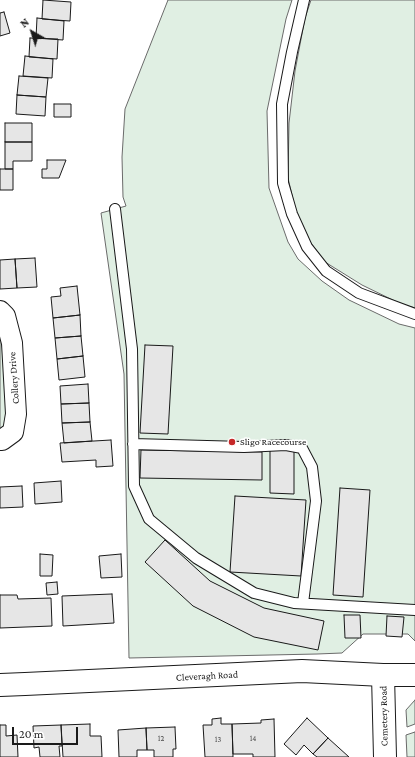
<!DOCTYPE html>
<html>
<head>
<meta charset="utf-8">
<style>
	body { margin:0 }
	#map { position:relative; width:415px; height:757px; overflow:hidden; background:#fff; font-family:"Crimson Pro",serif }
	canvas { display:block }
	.north { position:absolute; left:12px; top:12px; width:40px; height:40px; -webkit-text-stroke:3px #fff; paint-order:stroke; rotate:321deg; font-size:11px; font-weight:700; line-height:16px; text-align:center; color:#1a1a1a }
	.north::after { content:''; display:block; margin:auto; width:14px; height:18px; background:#1a1a1a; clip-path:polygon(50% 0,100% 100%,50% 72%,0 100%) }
	.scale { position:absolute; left:12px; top:727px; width:66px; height:18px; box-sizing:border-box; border:2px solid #1a1a1a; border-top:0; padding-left:5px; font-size:12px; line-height:14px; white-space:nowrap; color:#1a1a1a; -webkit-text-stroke:3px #fff; paint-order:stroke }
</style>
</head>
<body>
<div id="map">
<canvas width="415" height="757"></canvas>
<div class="north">N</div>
<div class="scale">20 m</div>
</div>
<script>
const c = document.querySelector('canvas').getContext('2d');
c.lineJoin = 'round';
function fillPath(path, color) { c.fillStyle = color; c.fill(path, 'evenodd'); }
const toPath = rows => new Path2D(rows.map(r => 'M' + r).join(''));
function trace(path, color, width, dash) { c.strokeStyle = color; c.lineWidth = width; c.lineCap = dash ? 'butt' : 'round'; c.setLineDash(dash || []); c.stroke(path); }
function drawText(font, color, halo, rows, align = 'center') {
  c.font = font + ' "Crimson Pro",serif'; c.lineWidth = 3; c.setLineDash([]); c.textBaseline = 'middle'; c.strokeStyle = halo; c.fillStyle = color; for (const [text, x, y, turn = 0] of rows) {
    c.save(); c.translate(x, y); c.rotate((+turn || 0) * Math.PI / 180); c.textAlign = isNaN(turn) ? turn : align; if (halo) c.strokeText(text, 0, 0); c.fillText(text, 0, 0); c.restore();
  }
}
const green = toPath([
	[168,0,292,0,286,19,267,111,269,188,288,242,298,259,322,281,349,300,399,324,415,328,415,641,408,634,363,634,342,653,317,654,129,658,124,374,101,213,126,206,123,197,122,157,125,109,168,0],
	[311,0,415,0,415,308,401,304,362,285,325,262,308,239,296,212,288,178,289,123,295,71,305,18,311,0],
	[0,333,1,337,6,373,7,424,0,432,0,333],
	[415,700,415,724,407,727,406,710,415,700],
	[415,732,415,757,407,757,406,735,415,732]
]);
const building = toPath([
	[43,0,71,2,70,21,42,19,43,0],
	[4,12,10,33,0,36,0,13,4,12],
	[37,18,64,21,63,40,36,38,37,18],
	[30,38,58,39,57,59,29,57,30,38],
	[25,56,53,59,52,78,23,76,25,56],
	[19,76,48,78,46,97,17,95,19,76],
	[17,95,46,97,45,116,16,114,17,95],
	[54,104,71,104,71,117,54,117,54,104],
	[5,123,32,123,32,142,5,142,5,123],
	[5,142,32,142,32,161,13,161,13,169,5,169,5,142],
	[47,160,66,160,59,178,42,178,42,169,47,169,47,160],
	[0,169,13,169,13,190,0,190,0,169],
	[35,258,37,287,17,288,15,259,35,258],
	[15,259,17,288,0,289,0,260,15,259],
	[77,286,80,315,53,318,51,297,61,296,60,288,77,286],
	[80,315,81,336,55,338,53,318,80,315],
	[81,336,83,356,57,359,55,338,81,336],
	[145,345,173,346,168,434,140,433,145,345],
	[83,356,85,377,59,380,57,359,83,356],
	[88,384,89,403,61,404,60,386,88,384],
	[89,403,90,422,62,423,61,404,89,403],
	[90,422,92,441,64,443,62,423,90,422],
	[111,440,113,466,96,467,96,460,62,462,60,443,111,440],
	[141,450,262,452,262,480,140,478,141,450],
	[270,450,294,450,294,494,270,493,270,450],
	[61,481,62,502,35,504,34,483,61,481],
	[22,486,23,507,0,508,0,487,22,486],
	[340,488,370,490,363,597,333,595,340,488],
	[235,496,306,500,301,576,230,572,235,496],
	[165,540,210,581,264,608,324,621,318,650,254,637,193,606,145,562,165,540],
	[40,554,53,555,52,576,40,576,40,554],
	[121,554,122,577,101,578,99,556,121,554],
	[57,582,58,594,47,595,46,583,57,582],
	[112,594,114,623,63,626,62,596,112,594],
	[0,595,17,595,18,599,51,598,52,626,0,628,0,595],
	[344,615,360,615,361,638,345,638,344,615],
	[387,616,404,617,402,637,386,636,387,616],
	[221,718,221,724,232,724,233,757,205,757,203,725,212,725,212,719,221,718],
	[307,718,328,738,313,754,304,745,296,755,284,744,307,718],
	[274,719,275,757,253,757,253,754,233,754,232,724,261,723,261,720,274,719],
	[90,724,90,736,101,736,102,757,63,757,61,725,90,724],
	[0,725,6,725,6,736,17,735,18,757,0,757,0,725],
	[61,725,62,746,59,746,60,757,40,757,39,747,34,748,33,726,61,725],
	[175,727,176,749,173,749,173,757,154,757,154,750,147,750,146,728,175,727],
	[146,728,147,750,137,750,137,757,119,757,118,730,146,728],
	[328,738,349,757,317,757,313,754,328,738]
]);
const service = toPath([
	[304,0,292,52,282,104,283,183,292,214,307,247,326,271,359,293,415,314],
	[115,209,132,349,134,486,149,519,196,558,254,593,294,603,415,610],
	[133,444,244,447,286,445,302,448,312,467,316,501,303,603]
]);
const minor = toPath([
	[0,311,5,316,12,343,16,414,13,432,2,440,0,440]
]);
const tertiary = toPath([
	[383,675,385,757],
	[0,685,25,684,302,671,383,675,415,675]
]);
const markers = [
	[232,442,4,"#c62828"]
];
const numberNames = [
	["12",161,739],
	["14",253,739],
	["13",218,740]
];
const streetNames = [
	["Collery Drive",14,378,-94],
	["Cleveragh Road",207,676,-3],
	["Cemetery Road",384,716,-91]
];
const poiNames = [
	["Sligo Racecourse",240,442]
];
fillPath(green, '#e0efe3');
trace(green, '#6a6a6a', 1);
fillPath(building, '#e6e6e6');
trace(building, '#1a1a1a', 1);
trace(service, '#1a1a1a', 12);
trace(minor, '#1a1a1a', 22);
trace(tertiary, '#1a1a1a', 24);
trace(service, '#fff', 10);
trace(minor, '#fff', 20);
trace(tertiary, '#fff', 22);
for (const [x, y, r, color] of markers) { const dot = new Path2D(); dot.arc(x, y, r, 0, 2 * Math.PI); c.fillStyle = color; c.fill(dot); trace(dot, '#fff', 1.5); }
drawText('8px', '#4d4d4d', null, numberNames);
drawText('10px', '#1a1a1a', '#fff', streetNames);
drawText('10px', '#1a1a1a', '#fff', poiNames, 'left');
</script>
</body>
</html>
